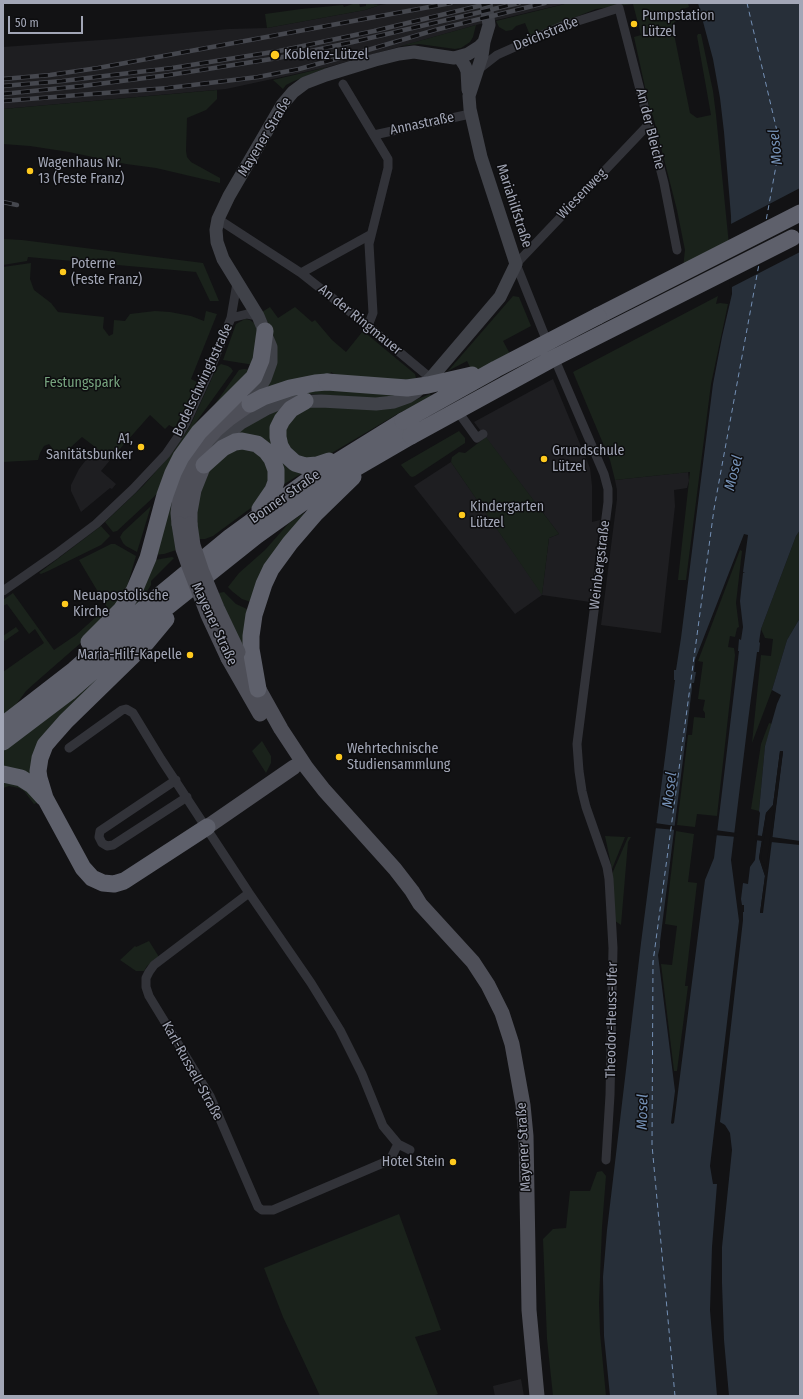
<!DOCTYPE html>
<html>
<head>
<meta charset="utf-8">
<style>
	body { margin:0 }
	#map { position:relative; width:803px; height:1399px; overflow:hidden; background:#121214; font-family:"Fira Sans Condensed",sans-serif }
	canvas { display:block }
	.frame { position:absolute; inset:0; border:4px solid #a2a6b6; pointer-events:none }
	.scale { position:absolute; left:8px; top:16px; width:75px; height:18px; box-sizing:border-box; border:2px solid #a2a6b6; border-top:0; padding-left:5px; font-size:12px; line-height:14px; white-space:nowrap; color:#a2a6b6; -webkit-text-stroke:3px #0d0d0f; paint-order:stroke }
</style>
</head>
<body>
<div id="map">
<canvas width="803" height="1399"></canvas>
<div class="frame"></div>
<div class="scale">50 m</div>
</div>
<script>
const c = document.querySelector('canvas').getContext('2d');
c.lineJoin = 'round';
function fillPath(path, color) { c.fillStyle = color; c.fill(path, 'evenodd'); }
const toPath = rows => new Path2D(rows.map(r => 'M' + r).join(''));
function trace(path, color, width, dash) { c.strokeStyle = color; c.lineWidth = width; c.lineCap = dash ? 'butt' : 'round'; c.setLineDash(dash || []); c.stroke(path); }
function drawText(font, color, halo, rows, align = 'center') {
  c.font = font + ' "Fira Sans Condensed",sans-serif'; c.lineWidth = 3; c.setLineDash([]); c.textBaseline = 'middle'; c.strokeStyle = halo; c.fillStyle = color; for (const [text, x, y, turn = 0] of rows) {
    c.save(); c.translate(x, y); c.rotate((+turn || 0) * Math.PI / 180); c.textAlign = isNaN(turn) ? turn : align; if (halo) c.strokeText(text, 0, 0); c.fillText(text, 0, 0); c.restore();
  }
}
const built = toPath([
	[392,3,568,3,476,25,328,67,226,89,3,109,3,47,115,39,229,29,267,28,365,10,380,5],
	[553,379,590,468,592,486,592,522,600,520,590,602,542,595,515,614,414,486,451,462,542,594,549,538,559,534,474,422],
	[96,447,111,459,101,471,116,484,112,489,110,488,81,512,71,491,71,485,79,469],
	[688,472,689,481,687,488,674,490,675,506,661,633,601,625,617,499,617,490,615,480],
	[521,1379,524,1396,495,1396,493,1386]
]);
const green = toPath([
	[356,3,359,3,360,7,366,6,366,3,380,5,365,10,267,28,265,14,301,9,343,5,344,7],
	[569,3,688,3,689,7,680,10,683,19,674,22,676,28,673,29,690,113,697,118,711,115,697,36,698,34,701,34,713,91,716,115,729,245,683,268,685,250,677,210,653,116,650,110,634,37,641,35,633,4,596,9,530,35,525,23,516,26,512,30,506,31,499,27,496,21],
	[476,25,473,37,470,42,461,48,455,49,419,44,401,46],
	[328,67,294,81,286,85,283,89,273,80],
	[217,90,217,99,206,110,187,118,186,151,187,157,191,162,220,178,220,183,156,168,126,164,69,152,30,146,3,144,3,109],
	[3,239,22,240,203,263,219,301,210,301,196,272,28,257,27,261,3,265],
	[31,263,30,279,34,290,51,303,58,312,104,317,103,328,109,336,113,334,114,320,125,321,130,314,155,311,170,312,191,316,204,321,206,311,217,314,191,379,197,382,175,428,169,425,165,429,150,415,111,459,82,437,60,457,59,457,49,444,44,446,40,453,38,460,3,462,3,267],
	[513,296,519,297,531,326,503,341,516,365,479,385,467,361,448,371],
	[718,296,716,304,720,303,728,304,711,384,686,580,678,580,690,472,615,480,610,460,573,372],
	[270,307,278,318,295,307,312,322,315,320,332,340,346,352,363,331,415,374,416,378,393,396,381,399,312,394,283,400,310,389,357,389,331,372,330,376,265,390,271,380,203,421,239,370,244,369,252,370,254,365,223,360,236,324,245,319,250,320,274,338,271,328,262,312],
	[221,364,228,366,231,368,233,371,194,425,158,493,117,531,113,532,105,522,143,486,173,452,190,426,217,367],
	[430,394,432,398,399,413,320,460,292,457,282,428,304,406,415,400],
	[279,410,280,412,275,449,236,433,254,422],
	[459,431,465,438,465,443,415,476,412,477,410,476,401,465,402,464],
	[486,437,559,534,549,538,542,595,451,462,452,457,459,452,465,453],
	[252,446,273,468,259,502,213,536,205,539,199,539,195,510,205,476,219,455],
	[280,458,304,472,281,486],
	[175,479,176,550,164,554,153,555],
	[151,506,137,552,126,546,123,543,120,537,123,532],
	[304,513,307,516,251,602,242,599,233,592,228,587,239,573,265,550,289,523],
	[101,526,110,536,101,545,48,571,41,574,39,573],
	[800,530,800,618,787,640,772,690,752,743,761,655,771,656,773,639,765,638,761,629,796,536],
	[111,544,115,544,136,556,124,597,83,641,36,682,26,691,15,706,3,715,3,672,44,643,35,629,29,634,7,604,3,606,3,600,13,593,54,650,76,635,107,607,79,560],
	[740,550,742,551,736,603,739,627,737,628,735,637,730,636,728,647,734,648,735,655,717,816,697,814,695,827,677,825,688,735,692,735,694,717,705,718,705,713,703,710,705,700,698,699,703,662,698,661],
	[172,557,174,558,151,581,151,585,146,593,121,622,96,639,155,560],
	[224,592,236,604,249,610,246,655,218,593],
	[16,627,19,631,3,642,3,636],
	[145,634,52,730,36,782,3,769,3,749],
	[769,723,772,724,765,746,759,811,751,809,761,744],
	[262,741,271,756,271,763,266,773,252,751],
	[3,778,18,781,39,802,34,804,24,791,19,788,9,786,3,788],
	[676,831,694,834,688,882,697,883,685,986,688,986,677,1071,674,1071,661,964,672,965,677,926,665,924],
	[605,836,625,837,612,869],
	[628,837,631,837,628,842,621,925,615,921,612,874],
	[149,941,159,957,147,966,144,971,136,971,120,960,135,946,136,947],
	[602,1171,606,1176,602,1227,599,1303,600,1333,606,1396,553,1396,547,1339,543,1239,553,1229,566,1228,570,1191,590,1191,597,1172],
	[399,1214,441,1330,415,1337,438,1394,432,1396,320,1396,283,1317,264,1268]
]);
const water = toPath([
	[698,3,800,3,800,530,796,536,761,629,759,642,760,643,759,652,757,652,748,721,731,860,739,921,710,1166,713,1184,717,1184,712,1247,710,1310,717,1396,610,1396,604,1336,603,1277,607,1230,641,943,675,680,674,680,674,670,676,670,681,638,713,384,722,337,732,294,731,216,724,132,720,98,713,59],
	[744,534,748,535,743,572,745,573,743,573,740,601,743,627,741,640,739,639,738,651,739,651,714,858,705,880,674,1123,672,1124,671,1123,675,1091,658,955,660,947,660,942,692,688,692,683,694,683,696,672,694,672,695,660],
	[800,618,800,1396,729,1396,724,1340,722,1283,722,1247,732,1150,730,1133,725,1125,720,1122,743,920,743,912,744,912,744,905,742,905,741,899,743,883,748,884,750,867,755,860,760,813,759,811,765,746,777,704,781,695,772,690,787,640],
	[780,751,783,752,763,913,760,913,765,876,759,858,766,813,773,805]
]);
const pier = toPath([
	[800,188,800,252,730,288,729,225],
	[780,751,783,751,772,837,800,841,800,845,771,842,762,913,760,913,765,876,759,858,762,841,755,840,756,835,762,836,766,813,773,805],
	[774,807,767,861,766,869,761,858,764,839,767,814],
	[655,823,676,826,676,830,654,828],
	[715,830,737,833,737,837,714,835]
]);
const ferry = toPath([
	[747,3,780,144,766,221],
	[675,1396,652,1145,653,962,714,509,759,264]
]);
const street = toPath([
	[479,69,497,55,562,26,619,8,664,183,677,250],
	[343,84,388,159,388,168,369,244,373,313,368,326],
	[374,135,470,114],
	[218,219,301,273,368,326,434,381],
	[301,273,370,235],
	[231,318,247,314,258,316],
	[456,409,477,438,483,434],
	[3,591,56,554,96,524,133,489,166,454,177,438,186,423,208,375,231,318,237,283],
	[69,748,122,710,126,709,133,713,161,759,249,893,311,983,340,1030,362,1074,383,1126,398,1144,410,1150],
	[176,780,100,831,99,837,102,843,107,846,113,845,187,797],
	[249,893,154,965,149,972,146,978,146,987,149,996,210,1096,258,1207,262,1210,273,1210,390,1160,398,1144],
	[606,1160,610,1095,613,948,609,879,607,867,586,807,582,791,579,771,577,744,608,502,608,489,604,474,544,334,516,264,649,124]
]);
const secondary = toPath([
	[459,57,465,66,467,71,468,90],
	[250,404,265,379,271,362,271,347,258,316,223,259,217,242,216,230,218,219,229,196,282,105,293,92,305,83,326,75,375,60,399,54,414,52,454,58,468,54,479,47,484,42,489,25,486,3],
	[211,453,221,440,241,423,266,409,278,404,289,402,321,401,376,404,394,402,408,397,416,392,431,378,500,297,516,264,481,157,470,109,469,96,482,56,484,42]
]);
const primary = toPath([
	[179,524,178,513,180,496,185,477,191,464,207,440,217,429,230,418,250,404],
	[190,524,190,512,194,490,204,465],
	[238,652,281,729,306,767,324,790,395,869,412,891,420,904,473,962,488,985,502,1013,512,1044,523,1105,526,1136,529,1310,537,1396],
	[228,658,260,714],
	[207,827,294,767]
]);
const highway = toPath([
	[598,316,800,213],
	[305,401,291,409,282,420,278,428,278,437,280,446,284,453,295,463,305,466,317,465,329,461],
	[250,404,263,397,290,388,315,383,327,382],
	[204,465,223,448,235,442,242,441,257,444,266,451,272,459,276,470,276,482,273,490,260,509],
	[166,619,146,643,66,721,51,738,45,745,40,758,38,771,39,778,45,798,83,868,92,878,103,883,114,884,124,881,207,827],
	[89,642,121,610,134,591,148,558,165,495,173,473,181,457,199,432,254,377,261,360,265,331],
	[258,689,251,649,251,636,254,615,264,584,271,569,290,543,315,514,353,477],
	[3,725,74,670,150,603,230,537,311,478,403,421],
	[3,742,69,692,162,611,256,536,330,483,411,436],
	[3,774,21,778,32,785,44,798]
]);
const rail = toPath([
	[3,79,50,75,98,68,451,3],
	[3,86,62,81,172,68,279,51,374,31,491,3],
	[3,94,82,86,169,75,278,58,353,42,519,3],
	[3,101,168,88,258,77,299,69,351,55,435,30,545,3],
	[3,202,17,205]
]);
const primaryBridge = toPath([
	[179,524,183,549,189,566,208,615,228,658],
	[190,524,193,545,202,572,217,608,238,652]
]);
const highwayBridge = toPath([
	[327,382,407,388,428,385,472,375],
	[403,421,496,369,598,316],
	[411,436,550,360,792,238]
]);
const markers = [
	[634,24,4,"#ffca1e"],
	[275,55,5,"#ffca1e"],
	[30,171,4,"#ffca1e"],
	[63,272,4,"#ffca1e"],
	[141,447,4,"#ffca1e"],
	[544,459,4,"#ffca1e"],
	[462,515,4,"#ffca1e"],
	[65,604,4,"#ffca1e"],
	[190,655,4,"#ffca1e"],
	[339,757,4,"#ffca1e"],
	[453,1162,4,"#ffca1e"]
];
const poiNames = [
	["Pumpstation",642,16],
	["Lützel",642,32],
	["Koblenz-Lützel",284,55],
	["Wagenhaus Nr.",38,163],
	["13 (Feste Franz)",38,179],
	["Poterne",71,264],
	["(Feste Franz)",71,280],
	["A1,",133,439,"right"],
	["Sanitätsbunker",133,455,"right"],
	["Grundschule",552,451],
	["Lützel",552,467],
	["Kindergarten",470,507],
	["Lützel",470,523],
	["Neuapostolische",73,596],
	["Kirche",73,612],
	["Maria-Hilf-Kapelle",182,655,"right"],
	["Wehrtechnische",347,749],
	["Studiensammlung",347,765],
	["Hotel Stein",445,1162,"right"]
];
const streetNames = [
	["Deichstraße",546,34,-22],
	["Annastraße",422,124,-12],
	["An der Bleiche",650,129,76],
	["Mayener Straße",265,137,-59],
	["Wiesenweg",582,194,-46],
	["Mariahilfstraße",514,206,72],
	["An der Ringmauer",360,320,39],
	["Bodelschwinghstraße",203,380,-65],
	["Bonner Straße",285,497,-35],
	["Weinbergstraße",600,565,-83],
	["Mayener Straße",214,624,65],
	["Theodor-Heuss-Ufer",612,1020,-89],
	["Karl-Russell-Straße",192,1071,61],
	["Mayener Straße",524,1147,-93]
];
const parkNames = [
	["Festungspark",82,383]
];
const waterNames = [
	["Mosel",776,147,-96],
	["Mosel",734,473,-76],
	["Mosel",670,790,-83],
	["Mosel",643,1112,-89]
];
fillPath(built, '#1e1e21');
fillPath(green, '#1a221b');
fillPath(water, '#272f39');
fillPath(pier, '#121214');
trace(ferry, '#7490b5', 1, [5, 4]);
trace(street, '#323339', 9);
trace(secondary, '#404249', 13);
trace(primary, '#4e4f58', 15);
trace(highway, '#5e606b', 17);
trace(rail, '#45474e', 4.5);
trace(rail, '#0d0d0f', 3, [9]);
trace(primaryBridge, '#4e4f58', 15);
trace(highwayBridge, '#5e606b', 17);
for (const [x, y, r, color] of markers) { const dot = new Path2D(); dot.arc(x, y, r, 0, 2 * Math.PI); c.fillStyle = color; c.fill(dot); trace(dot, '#0d0d0f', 1.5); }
drawText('14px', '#a2a6b6', '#0d0d0f', poiNames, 'left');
drawText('14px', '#a2a6b6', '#0d0d0f', streetNames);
drawText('14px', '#76a37e', '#0d0d0f', parkNames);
drawText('italic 15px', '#7490b5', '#0d0d0f', waterNames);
</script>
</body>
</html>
